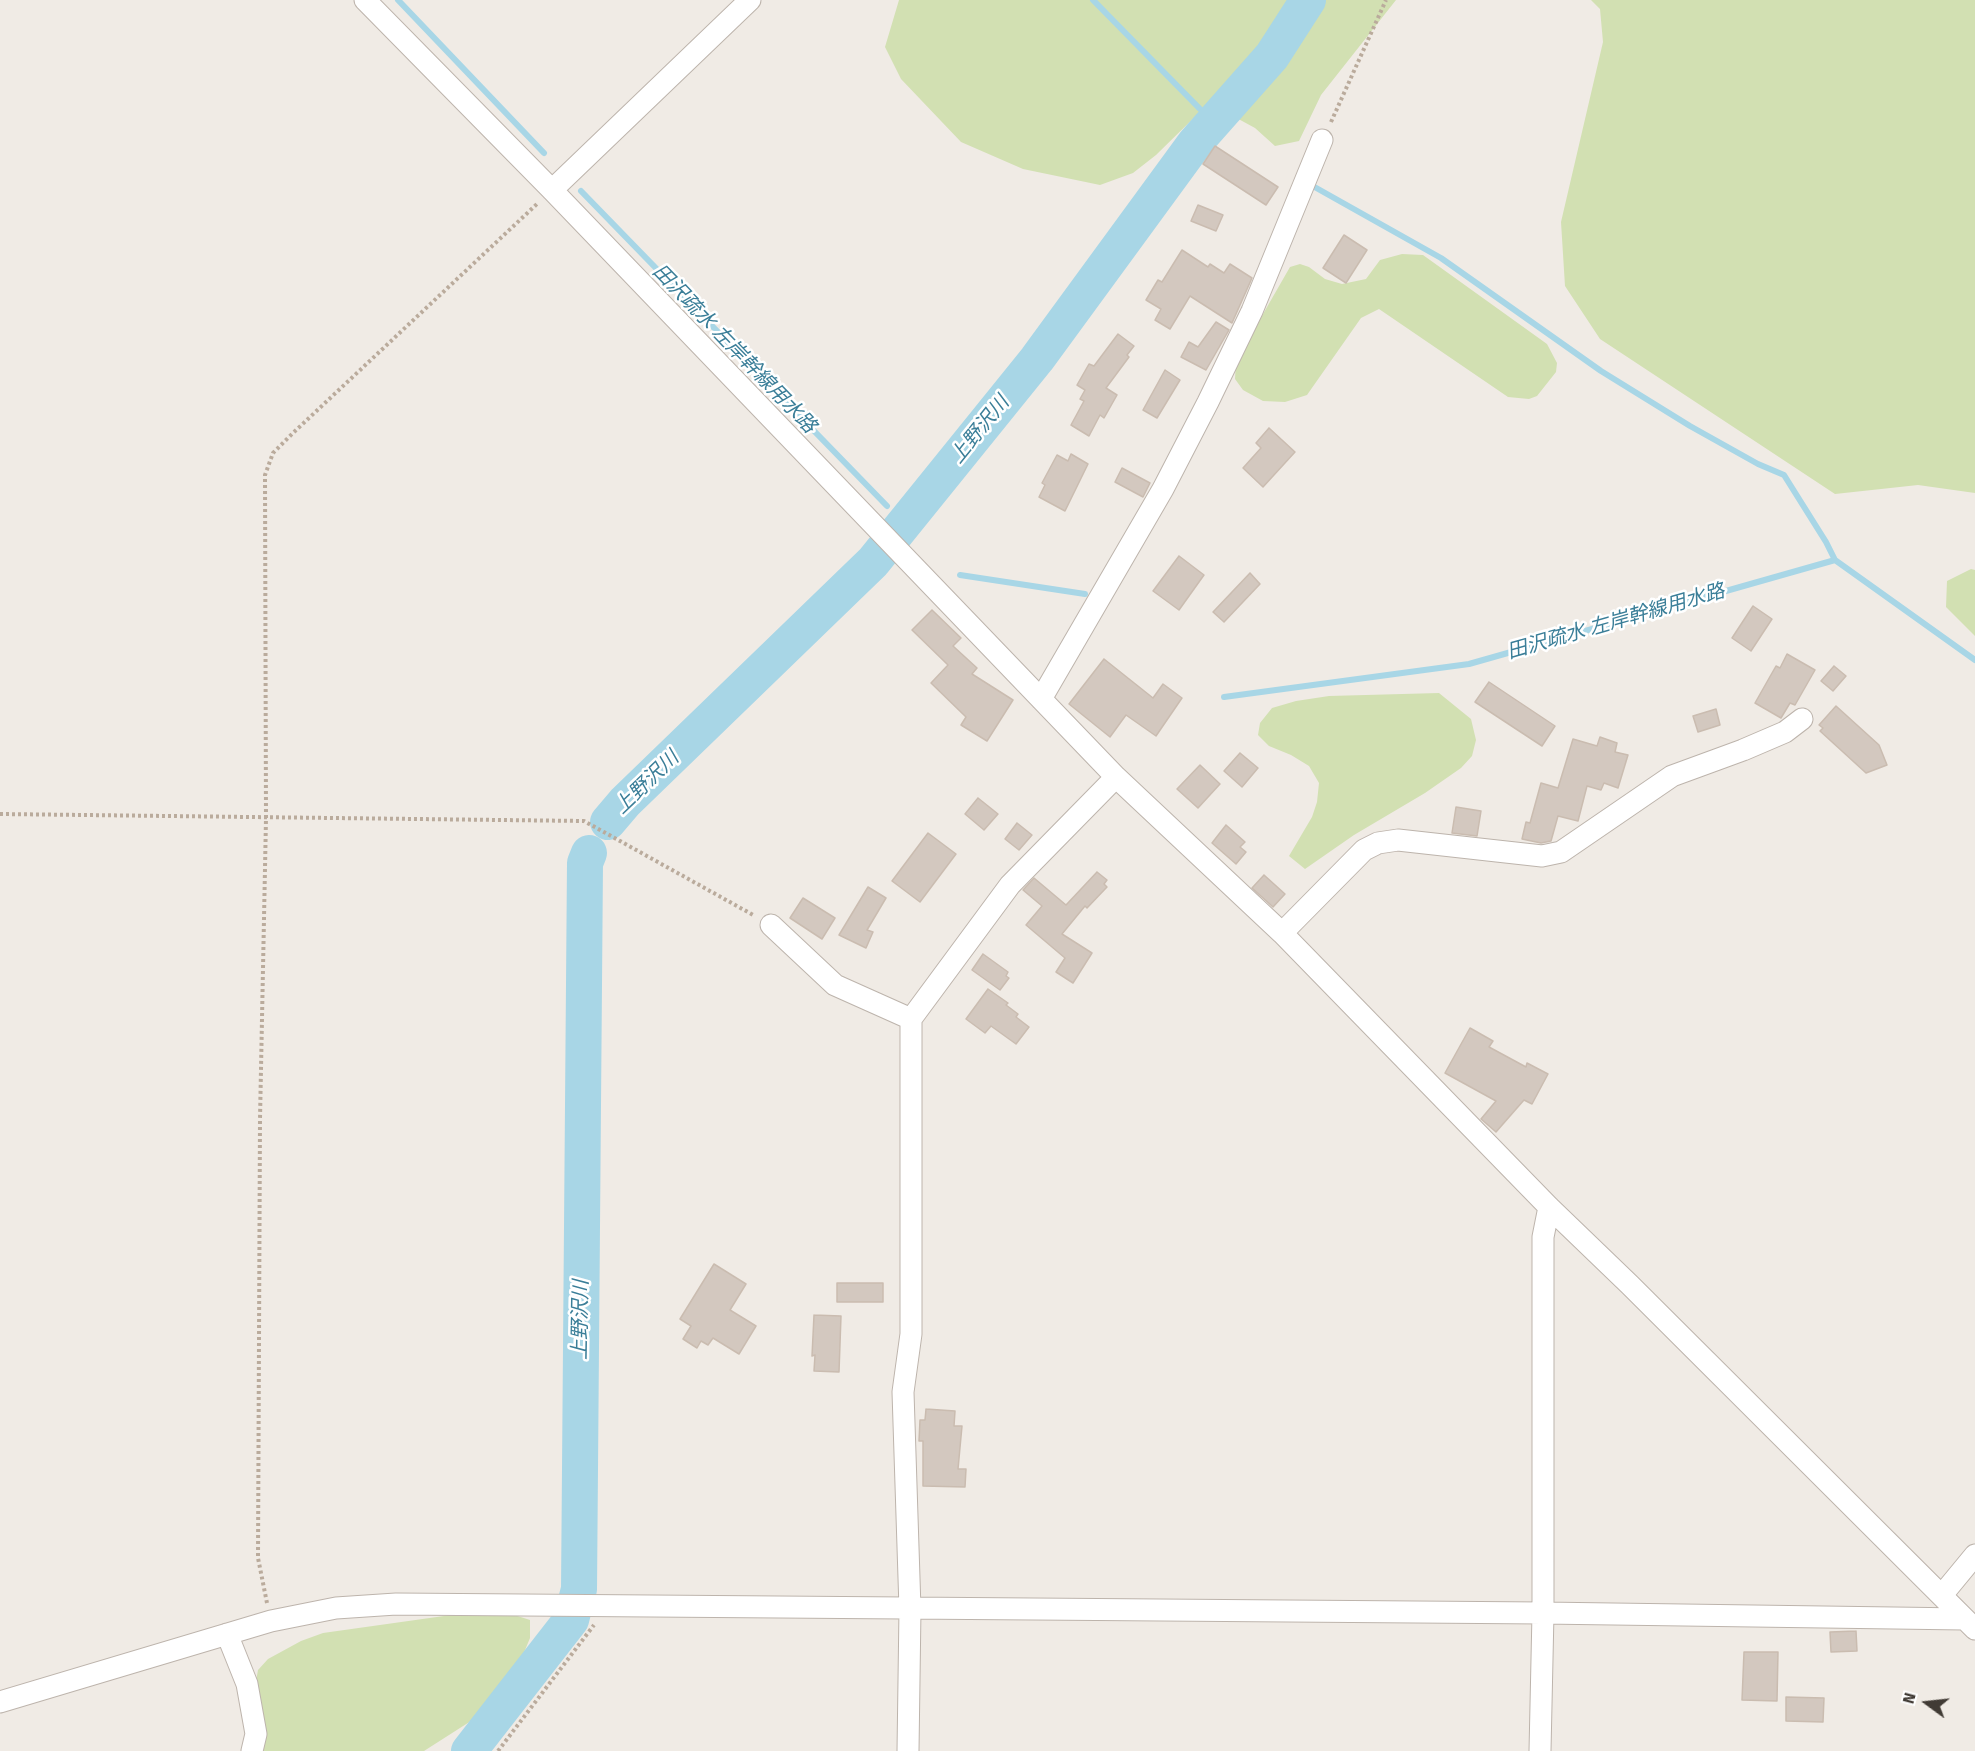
<!DOCTYPE html>
<html>
<head>
<meta charset="utf-8">
<style>
	body { margin:0 }
	#map { position:relative; width:1975px; height:1751px; overflow:hidden; background:#f0ebe5; font-family:"Fira Sans",sans-serif }
	canvas { display:block }
	.north { position:absolute; left:1897px; top:1673px; width:60px; height:60px; -webkit-text-stroke:4px #fff; paint-order:stroke; rotate:285deg; font-size:16px; font-weight:700; line-height:24px; text-align:center; color:#413b35 }
	.north::after { content:''; display:block; margin:auto; width:21px; height:27px; background:#413b35; clip-path:polygon(50% 0,100% 100%,50% 72%,0 100%) }
</style>
</head>
<body>
<div id="map">
<canvas width="1975" height="1751"></canvas>
<div class="north">N</div>
</div>
<script>
const c = document.querySelector('canvas').getContext('2d');
c.lineJoin = 'round';
function fillPath(path, color) { c.fillStyle = color; c.fill(path, 'evenodd'); }
const toPath = rows => new Path2D(rows.map(r => 'M' + r).join(''));
function trace(path, color, width, dash) { c.strokeStyle = color; c.lineWidth = width; c.lineCap = dash ? 'butt' : 'round'; c.setLineDash(dash || []); c.stroke(path); }
function drawText(font, color, halo, rows, align = 'center') {
  c.font = font + ' "Fira Sans","Noto Sans JP",sans-serif'; c.lineWidth = 5; c.setLineDash([]); c.textBaseline = 'middle'; c.strokeStyle = halo; c.fillStyle = color; for (const [text, x, y, turn = 0] of rows) {
    c.save(); c.translate(x, y); c.rotate((+turn || 0) * Math.PI / 180); c.textAlign = isNaN(turn) ? turn : align; if (halo) c.strokeText(text, 0, 0); c.fillText(text, 0, 0); c.restore();
  }
}
const green = toPath([
	[899,0,1396,0,1321,95,1299,141,1275,146,1255,128,1209,103,1156,155,1133,173,1100,185,1023,169,961,142,901,79,885,47],
	[1591,0,1975,0,1975,493,1918,485,1835,494,1600,339,1565,286,1561,222,1603,42,1600,9],
	[1402,254,1423,255,1547,344,1557,363,1556,372,1537,396,1529,399,1508,397,1379,309,1361,318,1307,395,1285,402,1263,401,1243,390,1235,379,1236,361,1290,267,1300,264,1309,267,1325,279,1342,284,1366,279,1380,260],
	[1971,569,1975,570,1975,636,1946,607,1947,581],
	[1439,693,1471,719,1476,740,1472,756,1461,768,1425,793,1354,835,1305,869,1289,856,1312,817,1317,802,1319,783,1309,766,1291,755,1269,746,1258,735,1260,723,1272,708,1296,701,1329,696],
	[505,1612,530,1620,530,1638,518,1667,485,1712,424,1751,262,1751,256,1681,258,1670,268,1659,301,1641,323,1633,451,1615]
]);
const stream = toPath([
	[398,0,544,153],
	[1093,0,1200,109],
	[1311,185,1441,258,1601,371,1690,426,1758,464,1784,475,1826,542,1835,560,1975,660],
	[581,191,887,506],
	[960,575,1085,594],
	[1224,697,1469,664,1835,560]
]);
const river = toPath([
	[608,822,625,802,873,562,1037,359,1195,143,1272,56,1308,0],
	[469,1751,571,1620,579,1589,585,863,589,853]
]);
const building = toPath([
	[1215,146,1278,187,1266,205,1203,164,1215,146],
	[1198,205,1223,215,1216,231,1191,221,1198,205],
	[1344,235,1367,250,1346,283,1323,268,1344,235],
	[1182,250,1208,267,1210,264,1224,273,1230,264,1252,278,1232,323,1190,296,1170,329,1155,320,1161,309,1146,300,1158,280,1162,282,1182,250],
	[1216,322,1229,330,1206,370,1181,357,1189,342,1198,347,1216,322],
	[1118,334,1134,346,1127,355,1129,357,1106,388,1117,395,1104,418,1100,415,1089,436,1071,425,1084,401,1080,399,1085,390,1077,385,1089,364,1094,366,1118,334],
	[1165,370,1180,380,1157,418,1143,410,1165,370],
	[1269,428,1295,452,1263,487,1243,468,1261,448,1256,443,1269,428],
	[1071,454,1088,464,1065,511,1039,497,1045,485,1042,483,1057,455,1068,461,1071,454],
	[1122,468,1150,483,1143,497,1115,482,1122,468],
	[1179,556,1204,575,1179,610,1153,591,1179,556],
	[1250,573,1260,584,1224,622,1213,612,1250,573],
	[1753,606,1772,619,1751,651,1732,638,1753,606],
	[932,610,961,638,953,646,977,668,972,674,1013,700,987,741,961,725,966,717,931,683,948,665,912,630,932,610],
	[1787,654,1815,670,1795,705,1790,703,1781,718,1755,703,1776,666,1780,668,1787,654],
	[1104,659,1153,698,1163,684,1182,698,1156,736,1126,715,1110,737,1069,704,1104,659],
	[1834,666,1846,676,1833,691,1821,681,1834,666],
	[1489,682,1555,726,1542,746,1475,702,1489,682],
	[1836,706,1879,745,1887,765,1866,773,1820,731,1823,728,1819,725,1836,706],
	[1716,709,1720,725,1698,732,1693,716,1716,709],
	[1600,737,1617,743,1615,752,1628,755,1618,788,1604,783,1601,790,1587,786,1578,821,1558,816,1551,841,1541,843,1522,839,1526,822,1530,823,1541,783,1558,788,1573,739,1597,746,1600,737],
	[1240,753,1258,768,1242,787,1224,771,1240,753],
	[1200,765,1220,784,1198,808,1177,789,1200,765],
	[978,798,998,814,984,830,965,814,978,798],
	[1456,807,1481,811,1477,836,1452,833,1456,807],
	[1017,823,1032,835,1019,850,1005,839,1017,823],
	[1226,825,1245,842,1240,847,1246,852,1236,864,1212,843,1226,825],
	[928,833,956,854,920,902,892,881,928,833],
	[1097,872,1107,880,1104,884,1107,887,1087,908,1085,906,1062,934,1092,953,1073,983,1056,972,1065,958,1026,925,1042,906,1023,890,1034,878,1066,905,1097,872],
	[1264,875,1285,894,1273,907,1252,888,1264,875],
	[868,887,886,898,867,930,873,932,866,948,839,935,868,887],
	[803,898,835,918,822,939,790,918,803,898],
	[983,954,1008,972,1006,976,1009,978,1000,990,972,970,983,954],
	[988,989,1008,1003,1006,1005,1018,1014,1016,1017,1029,1027,1016,1044,991,1026,985,1033,966,1019,988,989],
	[1470,1028,1493,1041,1489,1047,1526,1067,1527,1063,1548,1074,1532,1104,1524,1100,1496,1132,1481,1119,1496,1101,1445,1073,1470,1028],
	[714,1264,746,1284,730,1310,756,1326,739,1354,713,1338,708,1345,701,1341,697,1348,683,1339,691,1326,680,1319,714,1264],
	[837,1283,883,1283,883,1302,837,1302,837,1283],
	[814,1315,841,1316,839,1372,814,1371,815,1355,812,1356,814,1315],
	[926,1409,955,1411,954,1426,962,1426,958,1469,966,1469,965,1487,923,1486,923,1441,919,1441,920,1420,925,1420,926,1409],
	[1856,1631,1857,1651,1831,1652,1830,1632,1856,1631],
	[1744,1652,1778,1652,1777,1701,1742,1700,1744,1652],
	[1786,1697,1824,1698,1823,1722,1786,1721,1786,1697]
]);
const path = toPath([
	[1331,122,1386,0],
	[0,814,584,821,755,916],
	[267,1603,258,1558,260,1119,266,818,265,475,273,453,293,433,538,203],
	[498,1751,594,1625]
]);
const minor = toPath([
	[365,0,552,190,1116,777,1282,933,1549,1207,1630,1285,1975,1629],
	[552,190,750,0],
	[1041,699,1163,489,1208,402,1252,311,1322,140],
	[771,925,835,985,911,1019],
	[1282,933,1364,850,1378,843,1398,840,1542,856,1561,852,1672,776,1743,750,1785,732,1802,719],
	[1942,1595,1975,1555],
	[227,1634,247,1684,256,1734,252,1751],
	[0,1702,271,1621,336,1608,396,1604,1543,1613,1964,1619],
	[908,1751,910,1609,903,1392,911,1334,911,1019,1010,885,1116,777],
	[1540,1751,1543,1613,1543,1237,1549,1207]
]);
const waterNames = [
	["田沢疏水 左岸幹線用水路",734,349,46],
	["上野沢川",980,430,-51],
	["田沢疏水 左岸幹線用水路",1616,622,-16],
	["上野沢川",647,783,-44],
	["上野沢川",581,1320,-89]
];
fillPath(green, '#d2e0b2');
trace(stream, '#a8d6e6', 6);
trace(river, '#a8d6e6', 36);
fillPath(building, '#d3c8bf');
trace(building, '#cabcb0', 1.5);
trace(minor, '#bdb4ac', 23);
trace(path, '#baab9c', 4, [3, 3]);
trace(minor, '#fff', 21);
drawText('italic 20px', '#3a7e98', '#fff', waterNames);
</script>
</body>
</html>
